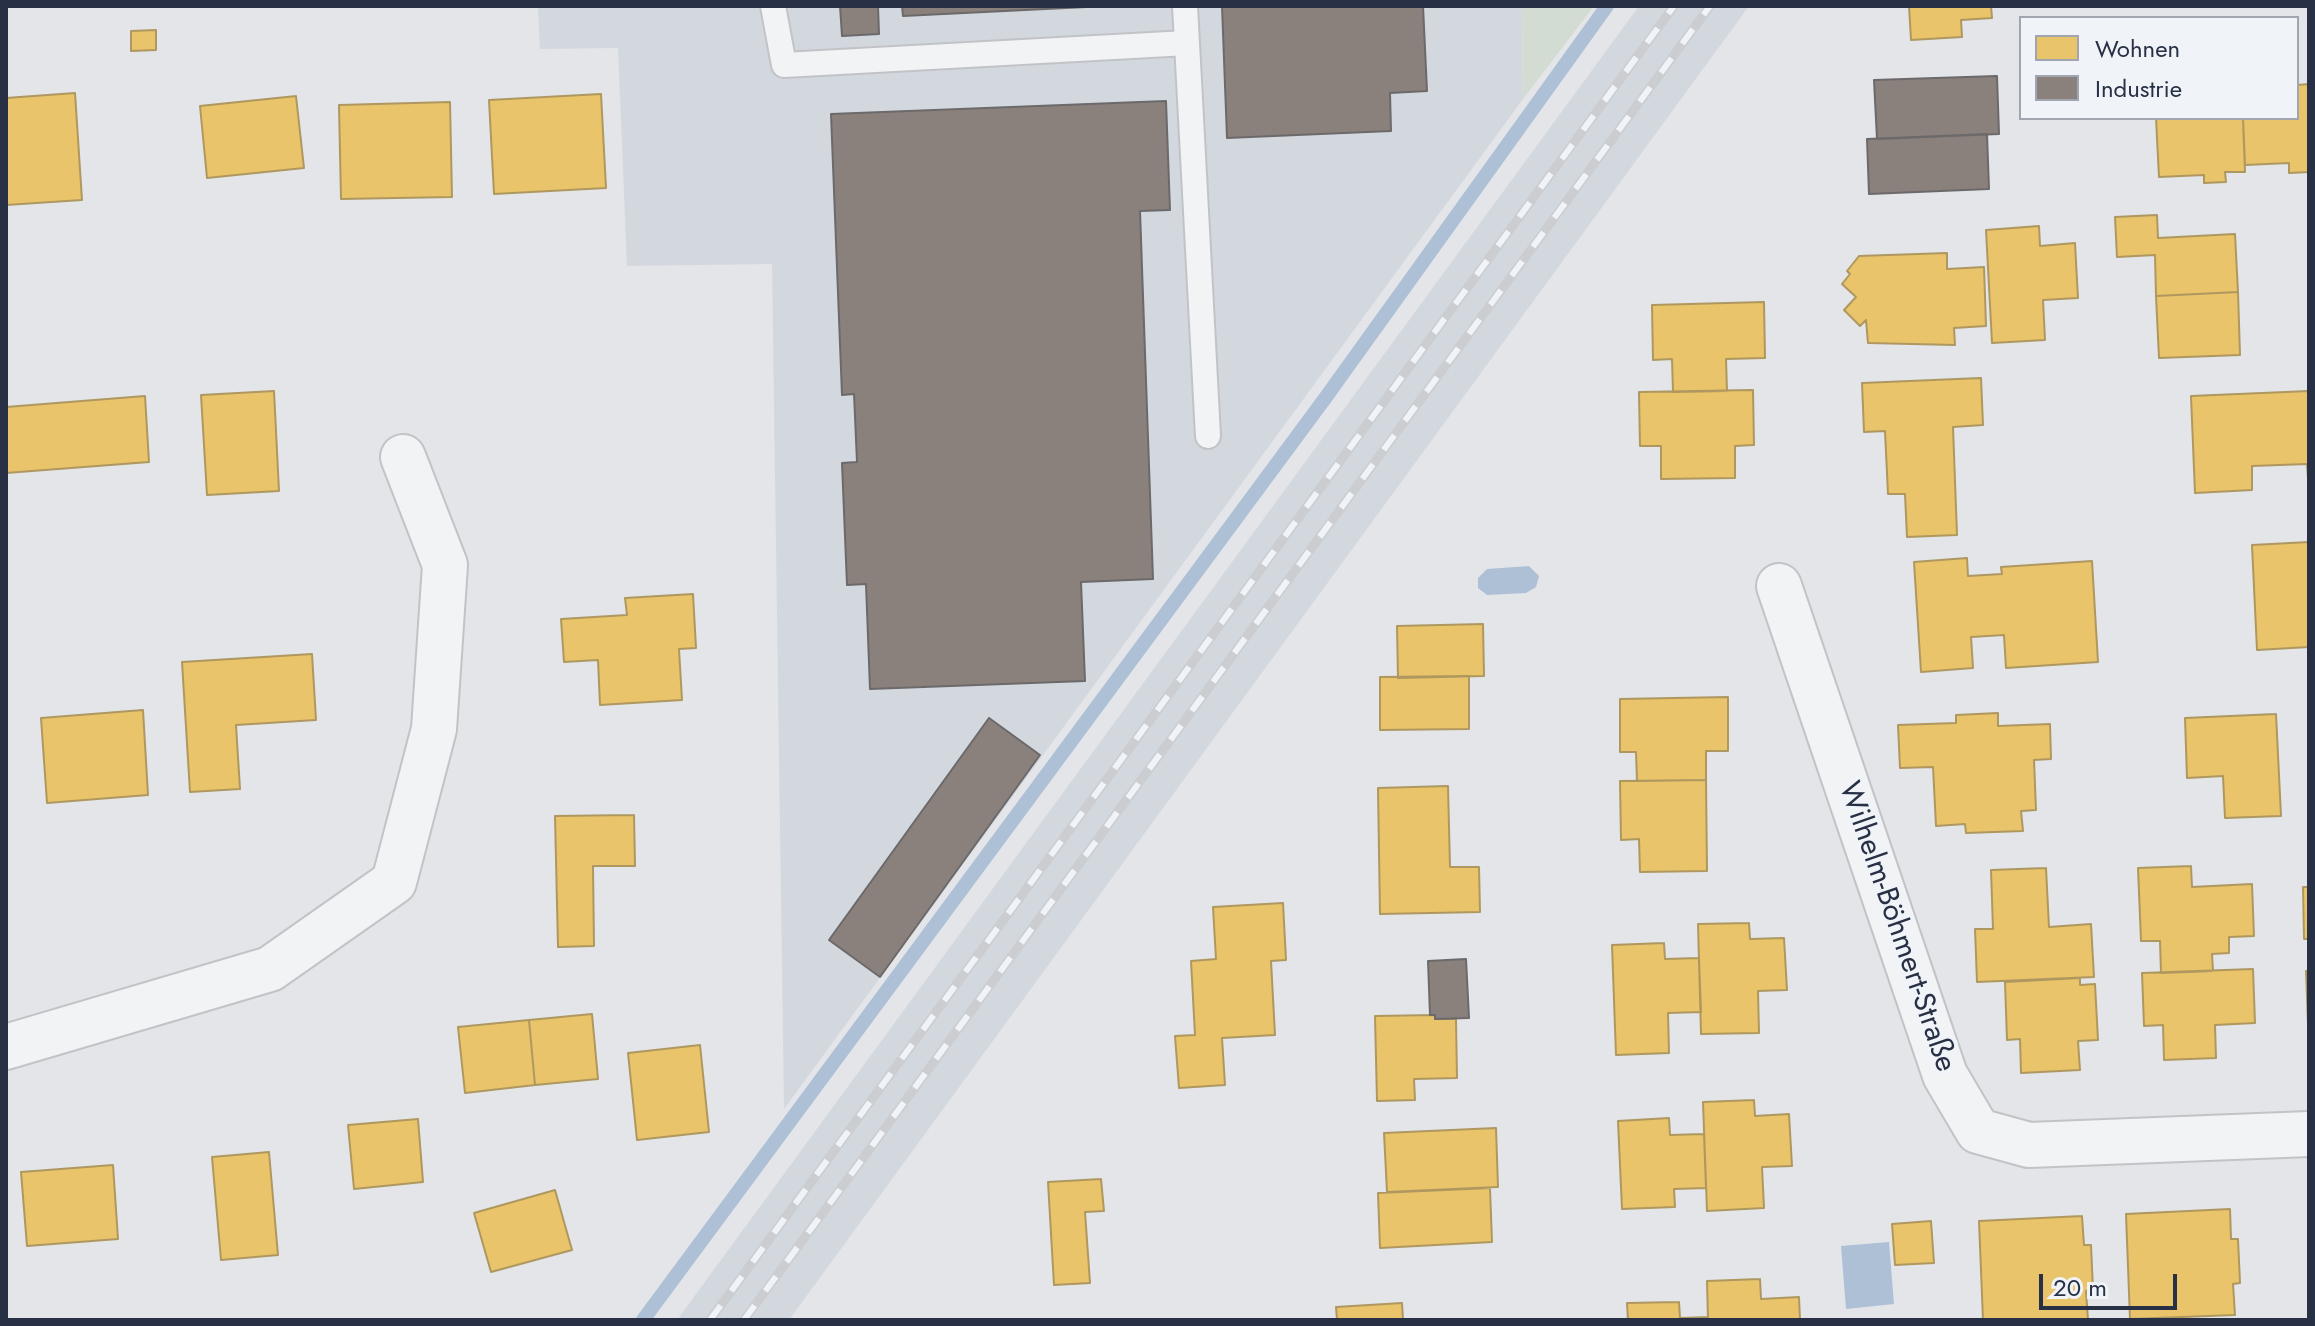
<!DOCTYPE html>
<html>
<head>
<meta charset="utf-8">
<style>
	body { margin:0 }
	#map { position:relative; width:2315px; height:1326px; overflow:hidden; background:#e3e5e9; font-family:Jost,sans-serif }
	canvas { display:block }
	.frame { position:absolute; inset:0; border:8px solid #273044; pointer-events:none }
	.legend { position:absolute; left:2019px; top:16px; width:280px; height:104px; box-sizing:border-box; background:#f0f3f8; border:2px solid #a0a5b0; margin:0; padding:10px 14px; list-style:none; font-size:24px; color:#273044 }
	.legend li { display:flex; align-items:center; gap:16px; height:40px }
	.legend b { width:40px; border:2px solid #a0a5b0 }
	.scale { position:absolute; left:2039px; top:1274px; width:138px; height:36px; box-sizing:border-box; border:4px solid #273044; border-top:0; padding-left:10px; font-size:24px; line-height:28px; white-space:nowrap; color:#273044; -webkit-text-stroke:6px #f0f3f8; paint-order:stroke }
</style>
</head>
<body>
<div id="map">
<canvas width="2315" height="1326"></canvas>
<div class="frame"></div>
<ul class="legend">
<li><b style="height:22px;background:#e9c46a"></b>Wohnen</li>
<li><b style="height:22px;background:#8a817c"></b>Industrie</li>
</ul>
<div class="scale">20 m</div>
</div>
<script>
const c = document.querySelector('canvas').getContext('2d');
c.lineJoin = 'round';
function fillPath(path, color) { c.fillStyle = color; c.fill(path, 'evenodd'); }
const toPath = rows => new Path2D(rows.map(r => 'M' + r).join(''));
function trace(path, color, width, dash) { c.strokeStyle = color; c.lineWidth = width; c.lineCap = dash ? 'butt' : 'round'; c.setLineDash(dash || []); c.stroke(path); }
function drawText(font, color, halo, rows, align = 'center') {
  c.font = font + ' Jost,sans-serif'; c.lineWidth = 8; c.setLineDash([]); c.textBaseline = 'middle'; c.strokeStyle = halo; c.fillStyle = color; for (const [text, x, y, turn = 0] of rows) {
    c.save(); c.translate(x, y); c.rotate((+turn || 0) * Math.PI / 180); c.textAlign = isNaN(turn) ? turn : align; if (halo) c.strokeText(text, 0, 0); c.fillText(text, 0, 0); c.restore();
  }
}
const built = toPath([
	[538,6,1522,6,1523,99,784,1109,772,264,627,266,618,48,540,49],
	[1639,6,1749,6,789,1320,677,1320]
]);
const green = toPath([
	[1522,6,1594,6,1523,99]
]);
const water = toPath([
	[1529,566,1539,576,1536,587,1526,593,1487,595,1478,588,1478,578,1487,569],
	[1889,1242,1894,1304,1846,1309,1841,1246]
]);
const homes = toPath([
	[1909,6,1991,6,1992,18,1961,20,1962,37,1911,40,1909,6],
	[156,30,156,50,131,51,131,31,156,30],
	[2309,84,2309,172,2289,173,2289,163,2245,165,2243,118,2297,118,2297,85,2309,84],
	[75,93,82,200,6,205,6,98,75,93],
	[601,94,606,188,494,194,489,100,601,94],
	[296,96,304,168,207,178,200,106,296,96],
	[450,102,452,197,341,199,339,105,450,102],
	[2156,118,2243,118,2245,172,2225,172,2226,182,2204,183,2204,175,2159,177,2156,118],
	[2157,215,2158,238,2235,234,2238,292,2156,296,2155,255,2117,257,2115,217,2157,215],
	[2039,226,2040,246,2075,243,2078,298,2043,300,2045,340,1992,343,1986,230,2039,226],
	[1947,253,1947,269,1984,267,1986,326,1954,328,1955,345,1868,343,1866,320,1860,326,1844,310,1856,297,1842,284,1850,274,1847,271,1859,256,1947,253],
	[2238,292,2240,355,2159,358,2156,296,2238,292],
	[1764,302,1765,358,1726,359,1727,391,1673,392,1672,359,1653,360,1652,305,1764,302],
	[1981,378,1983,425,1953,427,1957,535,1907,537,1905,494,1888,494,1885,431,1864,432,1862,383,1981,378],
	[1753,390,1754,445,1735,446,1735,478,1661,479,1661,446,1640,446,1639,392,1753,390],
	[274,391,279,491,207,495,201,395,274,391],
	[2309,391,2309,493,2307,464,2252,466,2252,490,2195,493,2191,396,2309,391],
	[145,396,149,462,6,473,6,407,145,396],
	[2309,542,2309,647,2257,650,2252,545,2309,542],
	[1967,558,1968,576,2002,574,2001,567,2092,561,2098,662,2006,668,2004,635,1971,637,1973,668,1921,672,1914,562,1967,558],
	[693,594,696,648,679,649,682,700,600,705,598,660,564,662,561,619,627,615,625,598,693,594],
	[1483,624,1484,676,1398,678,1397,626,1483,624],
	[312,654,316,720,236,725,240,789,190,792,182,662,312,654],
	[1469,676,1469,729,1380,730,1380,677,1469,676],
	[1728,697,1728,751,1706,751,1706,780,1637,781,1636,752,1620,752,1620,699,1728,697],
	[143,710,148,795,47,803,41,718,143,710],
	[1998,713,1998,726,2050,724,2051,759,2034,760,2036,810,2021,811,2023,831,1966,833,1965,824,1936,826,1933,767,1900,768,1898,725,1956,723,1956,715,1998,713],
	[2276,714,2281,816,2225,818,2223,776,2187,778,2185,718,2276,714],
	[1706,780,1707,871,1640,872,1639,839,1621,840,1620,781,1706,780],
	[1448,786,1450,867,1479,867,1480,912,1380,914,1378,788,1448,786],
	[634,815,635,866,593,866,594,946,558,947,555,816,634,815],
	[2191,866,2192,887,2252,884,2254,936,2229,937,2229,953,2212,954,2213,971,2161,973,2160,941,2141,941,2138,868,2191,866],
	[2046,868,2049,927,2091,924,2094,977,1977,982,1975,929,1993,929,1991,870,2046,868],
	[2303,887,2309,887,2309,939,2304,939,2303,887],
	[1283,903,1286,960,1271,961,1275,1035,1222,1038,1225,1085,1179,1088,1175,1036,1195,1035,1191,961,1216,959,1213,907,1283,903],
	[1749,923,1750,939,1784,938,1787,990,1758,991,1759,1033,1701,1034,1698,924,1749,923],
	[1664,943,1665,959,1699,958,1701,1012,1668,1013,1669,1053,1616,1055,1612,945,1664,943],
	[2253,969,2255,1023,2215,1025,2216,1058,2164,1060,2163,1025,2144,1026,2142,973,2253,969],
	[2306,971,2309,971,2309,1024,2308,1024,2306,971],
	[2080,978,2080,985,2095,984,2098,1040,2078,1041,2080,1070,2021,1073,2020,1039,2007,1040,2005,982,2080,978],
	[592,1014,598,1079,535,1085,529,1020,592,1014],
	[1435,1015,1435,1019,1456,1019,1457,1078,1414,1079,1415,1100,1377,1101,1375,1016,1435,1015],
	[529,1020,535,1085,465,1093,458,1027,529,1020],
	[700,1045,709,1132,637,1140,628,1053,700,1045],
	[1754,1100,1755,1116,1789,1114,1792,1166,1762,1167,1764,1208,1707,1211,1703,1102,1754,1100],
	[1669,1118,1670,1135,1704,1134,1706,1188,1674,1189,1675,1207,1622,1209,1618,1121,1669,1118],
	[418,1119,423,1182,354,1189,348,1125,418,1119],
	[1496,1128,1498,1187,1387,1192,1384,1133,1496,1128],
	[269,1152,278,1255,221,1260,212,1157,269,1152],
	[113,1165,118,1239,27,1246,21,1172,113,1165],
	[1101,1179,1104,1211,1085,1212,1090,1283,1054,1285,1048,1182,1101,1179],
	[1490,1188,1492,1242,1380,1248,1378,1193,1490,1188],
	[555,1190,572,1250,491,1272,474,1213,555,1190],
	[2230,1209,2231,1239,2238,1239,2240,1283,2233,1284,2235,1315,2130,1319,2126,1214,2230,1209],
	[2082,1216,2084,1245,2091,1245,2093,1290,2086,1291,2088,1320,1983,1320,1979,1221,2082,1216],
	[1931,1221,1934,1263,1895,1265,1892,1224,1931,1221],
	[1760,1279,1761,1299,1799,1297,1800,1320,1708,1320,1707,1281,1760,1279],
	[1679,1302,1680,1318,1708,1317,1708,1320,1628,1320,1627,1303,1679,1302],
	[1402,1303,1403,1320,1337,1320,1336,1307,1402,1303]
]);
const industry = toPath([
	[840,6,878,6,879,34,842,36,840,6],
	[902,6,1107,6,903,16,902,6],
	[1222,6,1423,6,1427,91,1390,93,1391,131,1227,138,1222,6],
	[1997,76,1999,134,1877,139,1874,80,1997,76],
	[1166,101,1170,210,1140,211,1153,579,1081,582,1085,681,870,689,866,584,847,585,842,463,857,462,854,394,842,395,831,114,1166,101],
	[1987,134,1989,189,1869,194,1867,139,1987,134],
	[989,718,1040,755,880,977,829,940,989,718],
	[1466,959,1469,1018,1435,1019,1435,1015,1430,1015,1428,961,1466,959]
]);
const stream = toPath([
	[643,1320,1326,397,1607,6]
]);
const lane = toPath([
	[773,6,784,65,1187,43],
	[1185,6,1208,436]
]);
const street = toPath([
	[1779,586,1945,1075,1978,1131,2029,1145,2309,1134],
	[6,1047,270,969,394,882,434,729,445,565,403,457]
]);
const rail = toPath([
	[710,1320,1674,6],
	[744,1320,1710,6]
]);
const streetNames = [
	["Wilhelm-Böhmert-Straße",1896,927,71]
];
fillPath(built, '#d3d8df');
fillPath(green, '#d2dcd3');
fillPath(water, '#aec0d6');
fillPath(homes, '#e9c46a');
trace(homes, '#af985f', 2);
fillPath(industry, '#8a817c');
trace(industry, '#6c696b', 2);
trace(stream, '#aec0d6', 14);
trace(lane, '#c1c3c7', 28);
trace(street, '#c1c3c7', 48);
trace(lane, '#f2f3f5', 24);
trace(street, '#f2f3f5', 44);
trace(rail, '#cbcdd0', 9);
trace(rail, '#f0f3f8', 6, [18]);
drawText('30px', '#273044', '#f0f3f8', streetNames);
</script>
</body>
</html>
